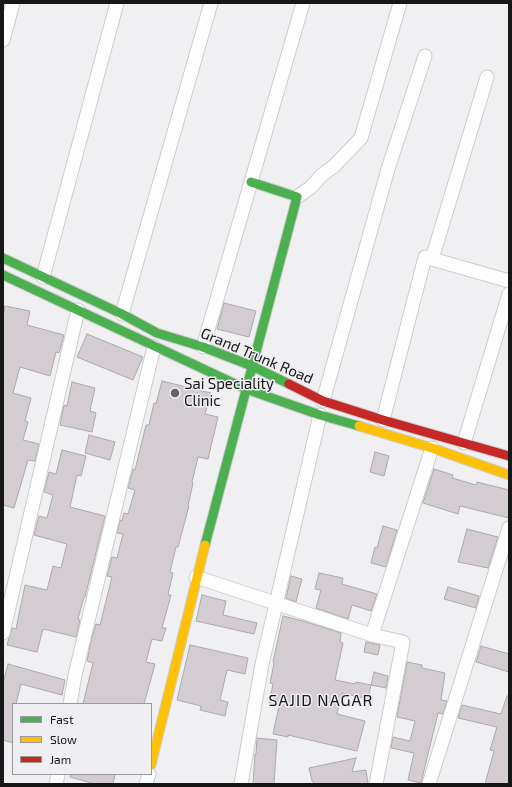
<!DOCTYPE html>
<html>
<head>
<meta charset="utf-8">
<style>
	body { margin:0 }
	#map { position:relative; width:512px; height:787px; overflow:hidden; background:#f0f0f2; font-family:"Exo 2",sans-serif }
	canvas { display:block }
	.frame { position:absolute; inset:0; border:4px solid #171718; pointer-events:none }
	.legend { position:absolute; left:12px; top:703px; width:140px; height:72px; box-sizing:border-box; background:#efeff3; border:1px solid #99999b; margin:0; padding:5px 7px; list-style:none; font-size:12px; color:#171718 }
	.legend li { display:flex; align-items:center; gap:8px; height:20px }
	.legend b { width:20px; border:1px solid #99999b }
</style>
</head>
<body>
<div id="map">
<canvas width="512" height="787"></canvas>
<div class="frame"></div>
<ul class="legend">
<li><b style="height:5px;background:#4caf50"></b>Fast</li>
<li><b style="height:5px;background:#ffc107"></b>Slow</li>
<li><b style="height:5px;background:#c62828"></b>Jam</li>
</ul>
</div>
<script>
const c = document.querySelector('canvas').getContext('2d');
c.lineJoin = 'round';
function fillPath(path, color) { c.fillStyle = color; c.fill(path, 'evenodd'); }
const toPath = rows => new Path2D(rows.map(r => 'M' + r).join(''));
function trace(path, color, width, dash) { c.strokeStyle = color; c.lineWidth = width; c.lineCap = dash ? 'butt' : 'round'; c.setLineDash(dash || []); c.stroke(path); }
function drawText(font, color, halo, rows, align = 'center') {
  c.font = font + ' "Exo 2",sans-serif'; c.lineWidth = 3; c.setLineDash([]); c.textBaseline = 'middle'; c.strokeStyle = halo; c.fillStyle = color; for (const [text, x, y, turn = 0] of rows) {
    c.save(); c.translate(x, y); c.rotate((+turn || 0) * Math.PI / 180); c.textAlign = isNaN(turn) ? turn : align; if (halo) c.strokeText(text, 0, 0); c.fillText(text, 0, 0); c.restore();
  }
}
const building = toPath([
	[224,303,256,311,249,337,217,329,224,303],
	[5,306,30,311,27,325,64,335,59,353,56,352,50,376,20,367,13,393,31,398,25,421,28,422,23,440,39,444,35,461,28,460,14,508,3,505,3,316,5,306],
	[87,334,143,357,133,380,77,357,87,334],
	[162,381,211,393,205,414,218,417,208,459,198,457,192,482,193,483,188,506,189,506,178,547,176,547,170,572,173,573,168,595,171,595,162,628,166,628,162,641,152,639,146,662,155,664,144,704,83,704,93,663,87,661,91,641,96,624,100,625,112,577,107,576,112,557,117,558,123,534,117,533,120,520,122,521,124,513,128,514,135,490,128,488,133,469,135,470,146,425,149,425,154,403,156,404,162,381],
	[72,382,95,388,90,411,96,413,92,432,60,425,64,405,67,406,72,382],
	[89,435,115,442,110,460,85,453,89,435],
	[62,450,86,456,81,476,77,475,70,507,105,516,85,597,84,597,78,619,80,620,76,637,43,629,37,652,7,645,12,628,16,629,25,585,47,590,53,566,61,568,67,544,34,535,39,516,47,518,53,495,44,492,49,472,56,474,62,450],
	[375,452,389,456,384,476,370,472,375,452],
	[434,469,453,475,452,478,476,485,477,482,509,490,509,518,460,506,458,514,423,503,434,469],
	[383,526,397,530,386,567,371,563,375,547,377,548,383,526],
	[467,529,498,537,488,568,458,562,467,529],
	[319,573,343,578,342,584,377,594,371,611,352,605,348,619,316,608,321,590,315,589,319,573],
	[291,576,302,579,296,602,286,598,291,576],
	[448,587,479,596,476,608,444,599,448,587],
	[202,595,226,601,223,615,257,623,254,634,196,621,202,595],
	[283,616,303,621,341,633,340,642,343,643,335,680,355,684,356,682,371,685,368,699,342,693,337,714,365,721,357,751,288,735,288,737,273,734,279,706,269,704,273,684,270,683,274,663,273,662,283,616],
	[366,642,380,645,378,655,364,652,366,642],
	[190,645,248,658,245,674,227,670,220,700,228,702,225,716,200,710,201,706,177,700,190,645],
	[481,646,509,654,509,672,476,662,481,646],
	[407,662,422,665,422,668,445,673,441,700,447,701,443,714,438,713,421,783,408,780,414,753,391,748,393,737,410,741,415,721,397,717,407,662],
	[8,664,65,680,62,695,21,684,16,704,13,704,13,743,3,740,3,683,8,664],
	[374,672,388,676,386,688,371,685,374,672],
	[507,696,509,697,509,784,485,784,494,751,490,750,497,727,458,718,462,705,501,714,507,696],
	[257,738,277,740,274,784,253,784,255,754,256,754,257,738],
	[356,758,352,772,366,770,368,784,314,784,313,781,312,781,309,768,356,758],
	[71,774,115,774,113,784,95,784,70,777,71,774]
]);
const street = toPath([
	[3,40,13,3],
	[297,197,310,188,322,175,334,166,361,138,400,3],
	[432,259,487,77],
	[43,277,117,3],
	[122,314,211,3],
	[203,347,303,3],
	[323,401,388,169,425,56],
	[383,420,425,257,509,281],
	[464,443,509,294],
	[196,577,372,635,432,448],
	[3,633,78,310],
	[372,635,403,642,376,784],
	[70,704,75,675,154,347],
	[56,784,58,774],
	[146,784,149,774],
	[241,784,262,664,320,415],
	[429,784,509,528]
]);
const fast = toPath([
	[3,258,122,314,157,333,203,347,252,366,289,384],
	[3,275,246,389,320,415,359,426],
	[205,545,297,197,251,182]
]);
const slow = toPath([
	[359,426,432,448,509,475],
	[151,765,205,545]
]);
const jam = toPath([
	[289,384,323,401,383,420,509,456]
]);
const markers = [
	[175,393,5,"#636364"]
];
const streetNames = [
	["Grand Trunk Road",257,356,23]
];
const poiNames = [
	["Sai Speciality",184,384],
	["Clinic",184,401]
];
const neighbourhoodNames = [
	["SAJID NAGAR",321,701]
];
fillPath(building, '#d3ccd1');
trace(building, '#abaaab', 1);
trace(street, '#cdcdcf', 15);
trace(fast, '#cdcdcf', 11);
trace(slow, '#cdcdcf', 11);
trace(jam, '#cdcdcf', 11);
trace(street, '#fdfdfd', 13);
trace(fast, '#4caf50', 9);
trace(slow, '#ffc107', 9);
trace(jam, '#c62828', 9);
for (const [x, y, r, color] of markers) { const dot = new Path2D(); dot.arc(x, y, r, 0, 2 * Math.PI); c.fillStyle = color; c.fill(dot); trace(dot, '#efeff3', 1.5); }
drawText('15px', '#171718', '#efeff3', streetNames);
drawText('15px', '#171718', '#efeff3', poiNames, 'left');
c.letterSpacing = '1px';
drawText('16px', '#171718', '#efeff3', neighbourhoodNames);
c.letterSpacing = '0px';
</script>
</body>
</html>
